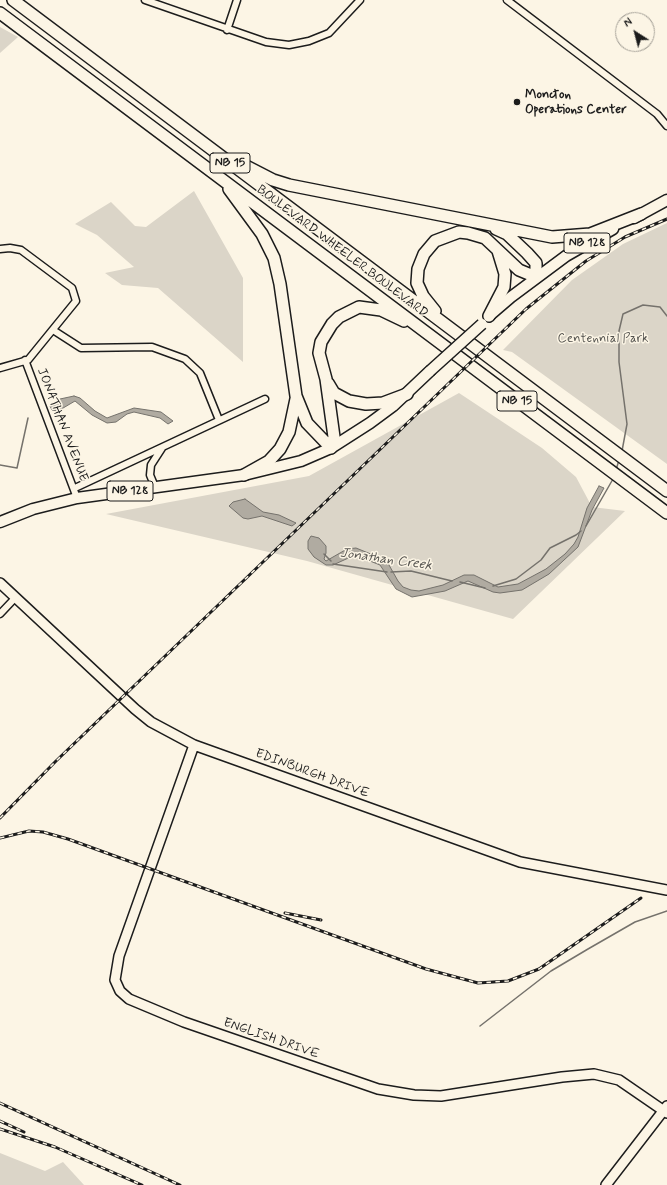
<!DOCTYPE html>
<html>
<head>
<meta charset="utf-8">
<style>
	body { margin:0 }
	#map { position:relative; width:667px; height:1185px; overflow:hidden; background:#fcf5e5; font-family:Mynerve,sans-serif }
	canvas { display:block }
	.north { position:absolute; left:615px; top:12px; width:40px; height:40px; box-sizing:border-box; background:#fcf5e5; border:1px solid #a29e95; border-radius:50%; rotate:324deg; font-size:11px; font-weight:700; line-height:16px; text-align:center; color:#1c1c1c }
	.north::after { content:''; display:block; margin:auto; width:14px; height:18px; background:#1c1c1c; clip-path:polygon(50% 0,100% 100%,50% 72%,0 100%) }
</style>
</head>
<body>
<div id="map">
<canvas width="667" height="1185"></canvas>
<div class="north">N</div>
</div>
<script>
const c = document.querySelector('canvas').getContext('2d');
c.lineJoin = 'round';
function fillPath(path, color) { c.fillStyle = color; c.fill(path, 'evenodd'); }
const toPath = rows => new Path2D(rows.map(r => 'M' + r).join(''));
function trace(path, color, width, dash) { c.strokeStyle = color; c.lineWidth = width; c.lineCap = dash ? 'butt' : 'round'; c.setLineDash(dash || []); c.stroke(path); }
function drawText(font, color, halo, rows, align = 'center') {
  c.font = font + ' Mynerve,sans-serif'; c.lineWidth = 3; c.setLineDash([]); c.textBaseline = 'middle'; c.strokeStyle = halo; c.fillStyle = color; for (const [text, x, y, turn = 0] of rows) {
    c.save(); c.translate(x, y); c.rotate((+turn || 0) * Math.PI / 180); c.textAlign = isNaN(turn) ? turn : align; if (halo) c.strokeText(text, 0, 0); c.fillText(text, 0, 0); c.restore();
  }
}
const green = toPath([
	[0,27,18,37,0,53],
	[194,191,243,278,243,362,158,288,122,285,105,273,134,267,97,235,75,224,111,202,135,226,146,227],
	[667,223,667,464,512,352,503,350,572,280,623,244],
	[459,393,542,448,576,477,592,507,625,511,513,619,307,561,106,514,309,476],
	[0,1153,45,1171,63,1162,84,1185,0,1185]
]);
const water = toPath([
	[74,396,80,398,95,411,107,418,134,408,161,412,173,421,168,424,160,418,134,412,127,414,116,422,107,423,92,415,75,401,58,411,52,410,50,406,60,399,74,396],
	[599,486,604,488,592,510,578,547,549,574,522,590,500,593,493,592,468,581,445,591,412,597,396,589,380,565,355,555,333,565,326,565,314,557,308,549,308,541,311,536,319,538,326,546,326,553,324,559,326,561,347,549,356,548,383,559,389,565,398,581,403,587,411,590,419,591,443,585,464,575,474,575,498,587,518,584,546,569,565,554,574,544,578,537,587,508,599,486],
	[245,499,263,512,279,515,296,523,292,526,262,516,248,519,243,518,229,506,233,502,245,499]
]);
const stream = toPath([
	[622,451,627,424,619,362,619,331,623,314,643,305,660,307,667,316],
	[0,465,17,468,28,418],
	[616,470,619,460],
	[586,526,613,479],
	[324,554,331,561],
	[333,564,387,572],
	[391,572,411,571,452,581],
	[460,582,485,588],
	[493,586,516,579,541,560,550,548,576,535,581,531],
	[480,1026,551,971,588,949,635,922,667,911]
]);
const street = toPath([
	[145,0,266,42,289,45,309,41,329,33,360,0],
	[507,0,657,114,667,126],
	[227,30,237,0],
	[0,249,10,248,21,250,72,288,76,301,28,360,0,368],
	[53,330,81,348,152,347,185,359,200,373,219,420],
	[25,360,77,498],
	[155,487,150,475,151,465,162,448],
	[75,488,265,399],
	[0,614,16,597]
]);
const secondary = toPath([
	[0,583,135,709,151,722,194,745,520,862,667,890],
	[194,745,119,956,115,980,120,991,129,999,184,1022,378,1089,414,1095,441,1096,562,1077,594,1074,619,1080,667,1113],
	[606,1185,667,1106]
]);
const primary = toPath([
	[634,218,667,200],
	[490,315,511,297,566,256,613,229],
	[0,522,33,509,77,498,244,475,301,461,331,448,370,423,393,406,430,371]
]);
const highway = toPath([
	[13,0,667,491],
	[0,13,667,513],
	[238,162,273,180,289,185,552,237,590,234,641,214],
	[229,189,262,234,274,258,280,284,296,396,307,423,331,448,334,437,326,379,319,353,321,342,332,324,339,317,359,307,381,310,404,321],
	[435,311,423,296,417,283,418,269,424,254,435,241,459,232,468,233,485,238,519,270,536,277,536,263,527,253,507,234,496,229],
	[489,316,504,287,505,274,498,251],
	[328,383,334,393,349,401,366,404,383,403,407,394],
	[244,475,269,461,280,449,289,432,296,399]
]);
const rail = toPath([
	[0,818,56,761,526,309,586,261,625,237,667,219],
	[0,838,29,831,43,832,68,839,426,969,478,983,508,981,539,969,641,898],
	[285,913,321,920],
	[0,1103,180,1185],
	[0,1121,24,1132],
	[0,1129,55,1147,142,1185]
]);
const primaryBridge = toPath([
	[430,371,482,324]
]);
const markers = [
	[517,102,4,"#1c1c1c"]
];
const shields = [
	[230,163,40],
	[587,243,46],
	[517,401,40],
	[130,491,46]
];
const shieldNames = [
	["NB 15",230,163],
	["NB 128",587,243],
	["NB 15",517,401],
	["NB 128",130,491]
];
const poiNames = [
	["Moncton",525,95],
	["Operations Center",525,110]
];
const streetNames = [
	["BOULEVARD WHEELER BOULEVARD",342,252,37],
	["JONATHAN AVENUE",62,425,69],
	["EDINBURGH DRIVE",312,774,20],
	["ENGLISH DRIVE",271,1039,19]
];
const parkNames = [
	["Centennial Park",603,339]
];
const waterNames = [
	["Jonathan Creek",386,560,8]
];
fillPath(green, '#dbd5c8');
fillPath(water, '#b0aba1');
trace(water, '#75726c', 1);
trace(stream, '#75726c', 1.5);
trace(street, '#1c1c1c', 9);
trace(secondary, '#1c1c1c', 12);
trace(primary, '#1c1c1c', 13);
trace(highway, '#1c1c1c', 14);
trace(street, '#fcf5e5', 6);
trace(secondary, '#fcf5e5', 9);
trace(primary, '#fcf5e5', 10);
trace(highway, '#fcf5e5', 11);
trace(rail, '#1c1c1c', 3);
trace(rail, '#fcf5e5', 1.5, [4.5]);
trace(primaryBridge, '#1c1c1c', 13, []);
trace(primaryBridge, '#fcf5e5', 10);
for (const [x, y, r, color] of markers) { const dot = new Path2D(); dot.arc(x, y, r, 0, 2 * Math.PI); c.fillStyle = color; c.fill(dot); trace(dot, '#fcf5e5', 1.5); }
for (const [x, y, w] of shields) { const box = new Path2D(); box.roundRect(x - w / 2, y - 10, w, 20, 3); c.fillStyle = '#fcf5e5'; c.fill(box); trace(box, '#1c1c1c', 1); }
drawText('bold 12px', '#1c1c1c', null, shieldNames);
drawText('bold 13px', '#1c1c1c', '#fcf5e5', poiNames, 'left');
drawText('13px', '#1c1c1c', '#fcf5e5', streetNames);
drawText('13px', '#555450', '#fcf5e5', parkNames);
drawText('italic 14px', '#575551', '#fcf5e5', waterNames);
</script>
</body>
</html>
